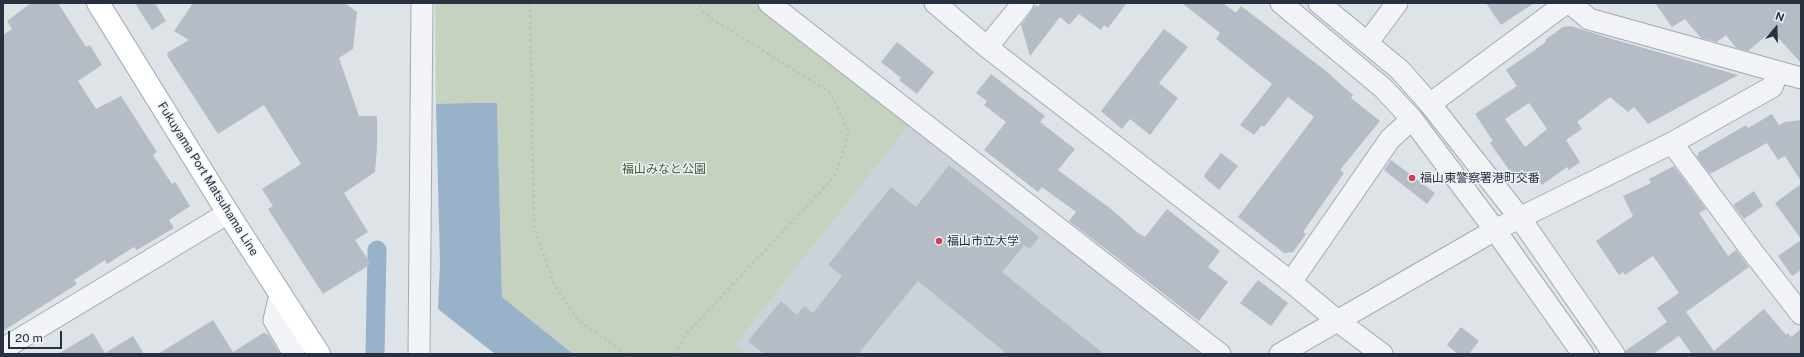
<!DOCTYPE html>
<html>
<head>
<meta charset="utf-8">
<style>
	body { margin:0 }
	#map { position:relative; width:1804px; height:357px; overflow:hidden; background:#dee3e8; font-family:"Public Sans",sans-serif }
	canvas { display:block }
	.frame { position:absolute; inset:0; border:4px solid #273140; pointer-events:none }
	.north { position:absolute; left:1756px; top:8px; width:40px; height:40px; -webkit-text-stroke:3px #eef1f6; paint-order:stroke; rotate:19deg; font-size:11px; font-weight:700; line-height:16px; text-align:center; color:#273140 }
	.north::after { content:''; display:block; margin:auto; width:14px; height:18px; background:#273140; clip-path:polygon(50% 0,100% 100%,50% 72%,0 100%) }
	.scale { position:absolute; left:8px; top:331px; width:54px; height:18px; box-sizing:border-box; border:2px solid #273140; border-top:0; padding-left:5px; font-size:12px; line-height:14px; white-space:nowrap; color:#273140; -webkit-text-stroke:3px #eef1f6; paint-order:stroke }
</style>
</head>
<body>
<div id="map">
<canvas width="1804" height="357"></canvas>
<div class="frame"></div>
<div class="north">N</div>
<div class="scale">20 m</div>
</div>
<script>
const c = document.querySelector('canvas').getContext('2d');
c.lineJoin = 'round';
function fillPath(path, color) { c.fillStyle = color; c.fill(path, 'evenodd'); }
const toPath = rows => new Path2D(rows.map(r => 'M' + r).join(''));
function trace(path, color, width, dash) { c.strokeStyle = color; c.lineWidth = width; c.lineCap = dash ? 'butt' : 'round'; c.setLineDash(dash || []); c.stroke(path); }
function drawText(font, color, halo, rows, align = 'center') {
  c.font = font + ' "Public Sans","Noto Sans JP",sans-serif'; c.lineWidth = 3; c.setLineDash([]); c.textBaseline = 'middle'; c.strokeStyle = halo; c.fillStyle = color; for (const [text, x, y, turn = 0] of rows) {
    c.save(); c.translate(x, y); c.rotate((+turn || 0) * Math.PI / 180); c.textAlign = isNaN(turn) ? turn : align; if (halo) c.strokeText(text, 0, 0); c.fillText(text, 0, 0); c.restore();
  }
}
const built = toPath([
	[911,123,1201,350,1200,354,748,354,736,344]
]);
const green = toPath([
	[435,3,757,3,911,123,736,344,748,354,573,354,502,297,497,103,436,104]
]);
const water = toPath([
	[470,103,497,103,502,297,573,354,495,354,438,309,440,263,436,104]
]);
const canal = toPath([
	[375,354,377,250]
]);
const building = toPath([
	[31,3,58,3,86,47,90,45,102,65,78,81,96,109,121,96,157,152,153,155,172,184,175,182,190,206,169,220,174,228,137,250,134,247,107,264,105,260,74,280,77,284,3,331,3,35,12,29,7,21],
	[135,3,155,3,166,21,152,30],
	[193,3,345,3,357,12,353,49,339,58,359,116,377,116,377,148,375,172,344,193,368,232,355,240,371,264,323,294,268,209,273,206,262,189,301,164,264,105,218,134,168,57,167,53,189,40,174,31],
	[1041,3,1127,3,1108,28,1104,25,1101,30,1079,14,1069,25,1060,17,1030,56,1021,25,1036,5,1038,7],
	[1182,3,1223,3,1236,13,1241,6,1326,71,1353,95,1351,98,1380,121,1340,170,1344,173,1303,232,1306,234,1293,252,1284,253,1238,217,1314,117,1288,97,1264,127,1262,125,1254,135,1240,125,1272,84,1216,39,1220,33],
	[1486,3,1534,3,1501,25],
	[1655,3,1801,3,1801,63,1772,31,1748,51,1736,48,1726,35,1717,42,1701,38,1685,19,1672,27],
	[1571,26,1612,39,1738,75,1648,124,1634,107,1628,112,1610,97,1577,122,1582,129,1566,140,1580,162,1569,170,1567,167,1542,185,1534,174,1523,182,1521,178,1517,181,1490,143,1493,141,1475,114,1517,86,1506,70,1546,42,1545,40,1563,27],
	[1529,103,1547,129,1525,147,1505,119],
	[1164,29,1188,47,1159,83,1178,98,1150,135,1130,119,1122,129,1101,111],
	[897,42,934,72,917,94,899,80,901,78,881,62],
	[991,74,1045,116,1040,122,1075,149,1058,170,1111,209,1138,233,1145,237,1167,209,1220,251,1208,267,1228,282,1199,321,1069,221,1076,212,1042,187,1038,192,984,150,1006,122,984,105,987,101,976,93],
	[1772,114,1779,125,1785,122,1801,120,1801,181,1785,156,1778,160,1767,143,1710,174,1696,156,1699,155,1698,153,1746,125,1748,128],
	[1221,153,1238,166,1219,190,1204,177,1205,176,1204,175],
	[1391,160,1435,193,1427,204,1384,170],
	[949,165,1039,237,1030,249,1024,245,1002,272,1104,354,1007,354,918,281,858,354,764,354,748,341,781,301,797,315,804,306,813,313,842,276,828,265,891,187,916,207],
	[1674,166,1706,209,1699,213,1728,256,1736,250,1749,267,1686,312,1714,351,1764,309,1786,335,1788,333,1791,337,1801,329,1801,354,1692,354,1679,336,1653,354,1626,354,1625,351,1667,322,1657,308,1679,293,1653,256,1625,275,1623,272,1619,275,1596,241,1633,216,1623,196,1651,183,1649,179],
	[1801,184,1801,239,1775,203],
	[1754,191,1763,206,1744,219,1733,205],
	[1801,240,1801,270,1792,276,1778,256],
	[1258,280,1288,303,1271,326,1240,303],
	[213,320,233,352,263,333,268,334,280,354,158,354],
	[1461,327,1479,341,1469,354,1458,354,1447,345],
	[93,333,105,353,133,336,144,354,58,354]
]);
const path = toPath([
	[530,3,534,227,554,284,578,320,626,354],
	[674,354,689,331,835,176,849,133,831,93,709,17,695,3]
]);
const minor = toPath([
	[769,3,1220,354],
	[935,3,987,47,1291,282],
	[1281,3,1383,88,1412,119,1495,230,1583,354],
	[1319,3,1400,70,1430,104,1520,218,1614,354],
	[1570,3,1589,19,1801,78],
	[1368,42,1397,3],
	[987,47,1023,3],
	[1430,104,1566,3],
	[1672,143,1755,255,1801,314],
	[280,294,274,320,294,354],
	[3,349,228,213],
	[419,354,422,3],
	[1280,354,1495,230,1672,143,1772,87,1778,72],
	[1382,354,1339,322,1291,282,1390,139,1412,119]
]);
const major = toPath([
	[98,3,228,213,319,354]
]);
const markers = [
	[1412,178,4,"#d23f5a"],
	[939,241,4,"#d23f5a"]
];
const parkNames = [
	["福山みなと公園",664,169]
];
const poiNames = [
	["福山東警察署港町交番",1420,178],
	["福山市立大学",947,241]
];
const streetNames = [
	["Fukuyama Port Matsuhama Line",208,179,58]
];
fillPath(built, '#ccd2da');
fillPath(green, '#c5d2bf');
fillPath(water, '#98b2ca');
trace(canal, '#98b2ca', 19);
fillPath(building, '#b5bcc5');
trace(minor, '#a3aab2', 23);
trace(major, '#9da7b4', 24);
trace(path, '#bcc1c7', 2.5, [3, 3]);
trace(minor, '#f1f3f6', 21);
trace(major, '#fff', 22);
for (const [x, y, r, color] of markers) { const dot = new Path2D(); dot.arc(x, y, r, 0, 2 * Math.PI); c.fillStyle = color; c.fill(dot); trace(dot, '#eef1f6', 1.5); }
drawText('12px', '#3d5c34', '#eef1f6', parkNames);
drawText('12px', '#273140', '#eef1f6', poiNames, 'left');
drawText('12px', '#273140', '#eef1f6', streetNames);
</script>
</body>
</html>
